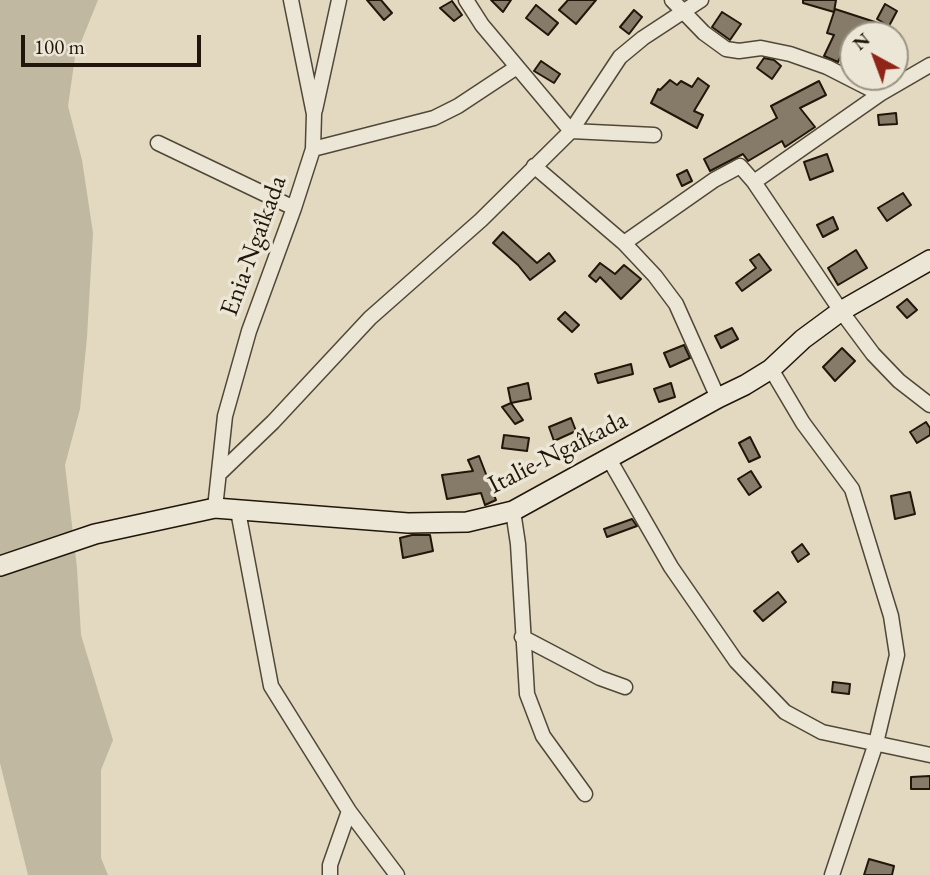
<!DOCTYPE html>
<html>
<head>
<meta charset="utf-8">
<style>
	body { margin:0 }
	#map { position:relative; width:930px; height:875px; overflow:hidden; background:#e2d9c0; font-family:"EB Garamond",serif }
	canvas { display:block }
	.north { position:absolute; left:839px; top:21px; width:70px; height:70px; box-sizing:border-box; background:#ece6d6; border:2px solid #9b9384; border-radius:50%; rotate:319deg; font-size:19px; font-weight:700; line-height:28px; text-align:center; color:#211609 }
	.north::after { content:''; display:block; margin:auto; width:24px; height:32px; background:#8f2418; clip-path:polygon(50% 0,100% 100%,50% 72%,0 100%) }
	.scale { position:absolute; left:21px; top:35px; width:180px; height:32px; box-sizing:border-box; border:4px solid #211609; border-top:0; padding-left:9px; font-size:21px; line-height:24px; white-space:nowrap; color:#211609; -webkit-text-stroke:5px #ece6d6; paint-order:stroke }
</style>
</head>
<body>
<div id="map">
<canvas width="930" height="875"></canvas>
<div class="north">N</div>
<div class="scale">100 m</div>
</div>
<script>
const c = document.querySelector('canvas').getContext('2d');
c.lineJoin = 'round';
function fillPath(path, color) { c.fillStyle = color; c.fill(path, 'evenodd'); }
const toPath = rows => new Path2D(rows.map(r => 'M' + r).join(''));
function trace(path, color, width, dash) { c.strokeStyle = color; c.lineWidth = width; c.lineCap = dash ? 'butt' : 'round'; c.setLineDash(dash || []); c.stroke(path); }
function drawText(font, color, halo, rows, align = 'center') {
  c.font = font + ' "EB Garamond",serif'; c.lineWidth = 7; c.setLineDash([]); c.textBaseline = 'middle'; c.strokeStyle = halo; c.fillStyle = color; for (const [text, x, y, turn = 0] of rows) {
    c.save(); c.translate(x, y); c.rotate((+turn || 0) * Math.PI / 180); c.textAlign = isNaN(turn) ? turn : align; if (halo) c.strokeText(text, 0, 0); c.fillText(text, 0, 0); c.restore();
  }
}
const green = toPath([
	[0,0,98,0,75,57,68,106,82,160,93,233,87,337,80,409,65,465,77,568,81,635,113,740,101,770,101,858,108,875,28,875,0,763]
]);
const building = toPath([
	[367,0,381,0,392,13,384,20,367,0],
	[491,0,511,0,503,12,491,0],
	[568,0,596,0,576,24,559,10,568,0],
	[803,0,836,0,834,12,803,3,803,0],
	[452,1,462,15,454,21,440,8,452,1],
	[885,4,897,11,889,26,877,19,885,4],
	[536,5,558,23,548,35,526,18,536,5],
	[835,9,875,22,868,35,853,35,853,46,847,43,838,62,824,56,834,35,827,33,835,9],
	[634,10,642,17,629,34,620,27,634,10],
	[722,12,741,24,730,40,712,27,722,12],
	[764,58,774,60,781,66,772,79,757,68,764,58],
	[541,61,560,74,554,83,534,71,541,61],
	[698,78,709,86,694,111,703,115,697,128,651,103,658,89,660,90,670,80,677,85,681,81,692,87,698,78],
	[819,81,826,95,800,108,815,127,785,147,782,141,748,161,743,154,710,171,704,159,777,118,771,106,819,81],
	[896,113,897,124,879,125,878,115,896,113],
	[827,154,833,171,810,180,804,162,827,154],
	[687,170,692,181,682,186,677,175,687,170],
	[903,193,911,205,887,221,878,208,903,193],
	[833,217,838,229,823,237,817,225,833,217],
	[503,232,537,263,549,253,555,261,530,280,518,265,493,243,503,232],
	[856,250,867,268,838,285,828,268,856,250],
	[759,254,771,270,742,291,736,283,756,268,750,260,759,254],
	[600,263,615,274,624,265,641,279,621,299,600,277,596,282,589,276,600,263],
	[907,299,917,310,907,318,897,307,907,299],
	[565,312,579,325,572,332,558,319,565,312],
	[732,328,738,339,721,348,715,336,732,328],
	[684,345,690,358,670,367,664,353,684,345],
	[842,348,855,361,835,381,823,367,842,348],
	[631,364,633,374,598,383,595,374,631,364],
	[528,383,531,399,511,403,508,388,528,383],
	[671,383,675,397,659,402,654,389,671,383],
	[511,403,523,420,515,424,502,407,511,403],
	[571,418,576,431,554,441,549,427,571,418],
	[926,422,930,428,930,435,917,443,910,432,926,422],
	[504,435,529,438,527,451,502,448,504,435],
	[750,437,760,457,749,462,739,443,750,437],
	[479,456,496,500,485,505,481,493,447,499,442,475,473,471,468,460,479,456],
	[751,471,761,487,749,495,738,479,751,471],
	[910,492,915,514,895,519,891,496,910,492],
	[632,519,637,526,607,537,604,529,632,519],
	[412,535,430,535,433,551,403,558,400,538,412,535],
	[802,544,809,554,798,562,792,552,802,544],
	[778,592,786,602,763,621,754,611,778,592],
	[833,682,850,684,849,694,832,692,833,682],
	[930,776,930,789,911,789,911,777,930,776],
	[869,859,894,866,892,875,864,875,869,859]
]);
const street = toPath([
	[466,0,482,25,571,131,654,135],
	[672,0,704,33,726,49,739,51,761,48,790,54,827,67,880,94],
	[315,110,339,0],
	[158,143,294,208],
	[313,149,434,118,458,106,517,67],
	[534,166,624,243,655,276,676,304,718,398],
	[754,182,880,94,930,65],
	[624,243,714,180,740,166,754,182,841,311,873,354,899,381,930,405],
	[771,369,803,423,852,489,891,616,897,655,876,743,832,875],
	[609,459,671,567,736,661,785,712,822,732,930,755],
	[221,472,273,422,370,318,481,220,571,131,620,57,643,38,701,0],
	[215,508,225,416,249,331,294,208,313,149,314,114,291,0],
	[238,511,271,686,349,811,397,875],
	[513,511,518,544,527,694,543,736,585,794],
	[522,637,600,678,625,687],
	[330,875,330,865,349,811]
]);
const secondary = toPath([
	[0,566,95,534,215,508,408,523,467,522,513,511,718,398,745,385,771,369,803,339,841,311,930,260]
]);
const streetNames = [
	["Enia-Ngaîkada",254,246,-70],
	["Italie-Ngaîkada",558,453,-27]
];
fillPath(green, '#c1b8a1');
fillPath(building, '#857b68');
trace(building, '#211609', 2);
trace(street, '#514737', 17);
trace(secondary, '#211609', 22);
trace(street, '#ece6d6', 14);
trace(secondary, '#ece6d6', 19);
drawText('26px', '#211609', '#ece6d6', streetNames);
</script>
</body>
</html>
